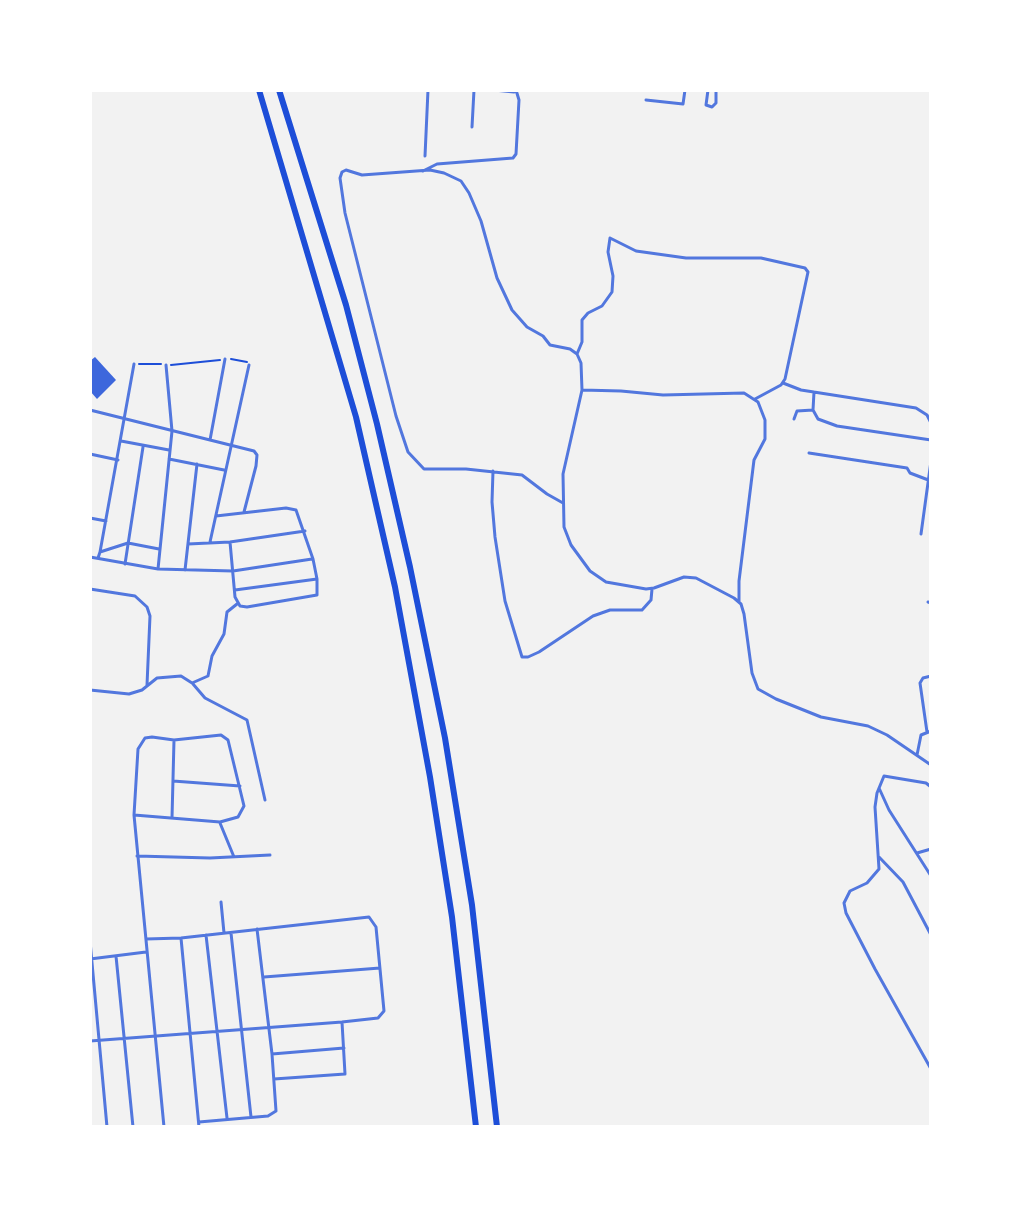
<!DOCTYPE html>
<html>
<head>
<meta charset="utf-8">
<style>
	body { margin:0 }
	#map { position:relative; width:1021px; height:1217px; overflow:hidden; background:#f2f2f2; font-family:"DM Sans",sans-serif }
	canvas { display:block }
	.frame { position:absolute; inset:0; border:92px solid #fff; pointer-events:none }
</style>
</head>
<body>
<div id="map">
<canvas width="1021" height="1217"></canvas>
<div class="frame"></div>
</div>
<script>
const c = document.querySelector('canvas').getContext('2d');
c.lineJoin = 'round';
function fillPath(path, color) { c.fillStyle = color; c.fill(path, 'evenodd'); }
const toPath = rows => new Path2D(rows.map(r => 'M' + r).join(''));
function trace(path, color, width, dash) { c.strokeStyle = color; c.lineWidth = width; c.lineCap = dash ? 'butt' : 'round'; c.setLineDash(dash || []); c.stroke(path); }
const building = toPath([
	[95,357,116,380,97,399,90,391,90,361]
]);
const path = toPath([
	[231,359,247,362],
	[139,364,161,364],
	[171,365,220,360]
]);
const minor = toPath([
	[494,90,514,92],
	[708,90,706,105,712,107,716,103,716,90],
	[646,100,683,104,685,90],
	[472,127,474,90],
	[425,156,428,90],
	[423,171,437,164,513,158,516,154,519,100,516,90],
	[577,354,582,342,582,320,588,313,602,306,612,292,613,276,608,252,610,238,636,251,686,258,761,258,805,268,808,272,785,379,781,385,755,399],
	[783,383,801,390,916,408,927,415,931,423],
	[582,390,621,391,663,395,744,393,758,402,765,420,765,439,754,460,739,581,739,601],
	[90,410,254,451,257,455,256,466,244,512],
	[813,410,814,392],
	[794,419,797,411,813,410,818,419,837,426,931,440],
	[210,440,225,359],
	[121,441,169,450],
	[809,453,907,468,910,473,931,481],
	[90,454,118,460],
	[169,459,224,470],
	[493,471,492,502,495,537,505,601,522,657,528,657,539,652,593,616,610,610,642,610,651,600,652,589],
	[563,503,547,494,522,475,466,469,424,469,408,452,396,416,345,213,340,178,342,172,346,170,362,175,430,170,444,173,461,181,469,193,481,221,497,278,512,310,527,327,543,336,550,345,570,349,577,354,581,363,582,390,563,474,564,527,571,545,590,571,606,582,646,589,654,588,684,577,696,578,734,598,741,604,744,614,752,673,758,689,776,699,821,717,868,726,887,735,931,765],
	[216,516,286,508,296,510,313,559,317,579,317,595,247,607,240,606,235,597,230,542],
	[90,518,106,521],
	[921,534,931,461],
	[210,542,249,365],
	[188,544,230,542,305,531],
	[100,552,134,364],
	[931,554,931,573],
	[90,557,158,569,233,571,312,559],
	[98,558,100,552,128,543,159,549],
	[125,564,143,447],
	[158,569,172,431,166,365],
	[185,570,197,464],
	[90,589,135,596,147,607,150,616,147,685],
	[235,590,317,579],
	[928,602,931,603],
	[193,684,205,698,247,720,265,800],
	[90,690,129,694,142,690,157,678,181,676,192,683,208,676,212,656,224,634,227,612,237,604],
	[927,732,920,683,923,678,931,676],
	[917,755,921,735,931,731],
	[173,781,240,786],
	[931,787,926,783,884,776,877,793,875,807,879,869,867,883,850,891,844,903,846,913,875,969,931,1069],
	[879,788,889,810,931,876],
	[134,815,220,822,238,817,244,806,228,740,221,735,174,740,152,737,145,738,138,749,134,815,164,1127],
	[172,818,174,740],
	[220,823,234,857],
	[917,853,931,849],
	[137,856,210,858,270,855],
	[879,857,903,882,931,935],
	[221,902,224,933],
	[231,933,251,1117],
	[206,935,227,1118],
	[181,938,199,1127],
	[90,941,107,1127],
	[116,956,133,1127],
	[90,959,146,952],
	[264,977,380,968],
	[90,1041,342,1022,378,1018,384,1011,376,927,369,917,181,938,146,939],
	[272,1054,344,1048],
	[274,1079,345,1074,342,1022],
	[199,1122,268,1116,276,1111,272,1054,257,929]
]);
const motorway = toPath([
	[259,90,356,417,395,587,430,777,452,917,476,1127],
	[279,90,346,305,377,424,410,567,445,738,472,905,497,1127]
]);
fillPath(building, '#3d67dc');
trace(path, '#1d4ed8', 2);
trace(minor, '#5277de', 3);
trace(motorway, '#1d4ed8', 6);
</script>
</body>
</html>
